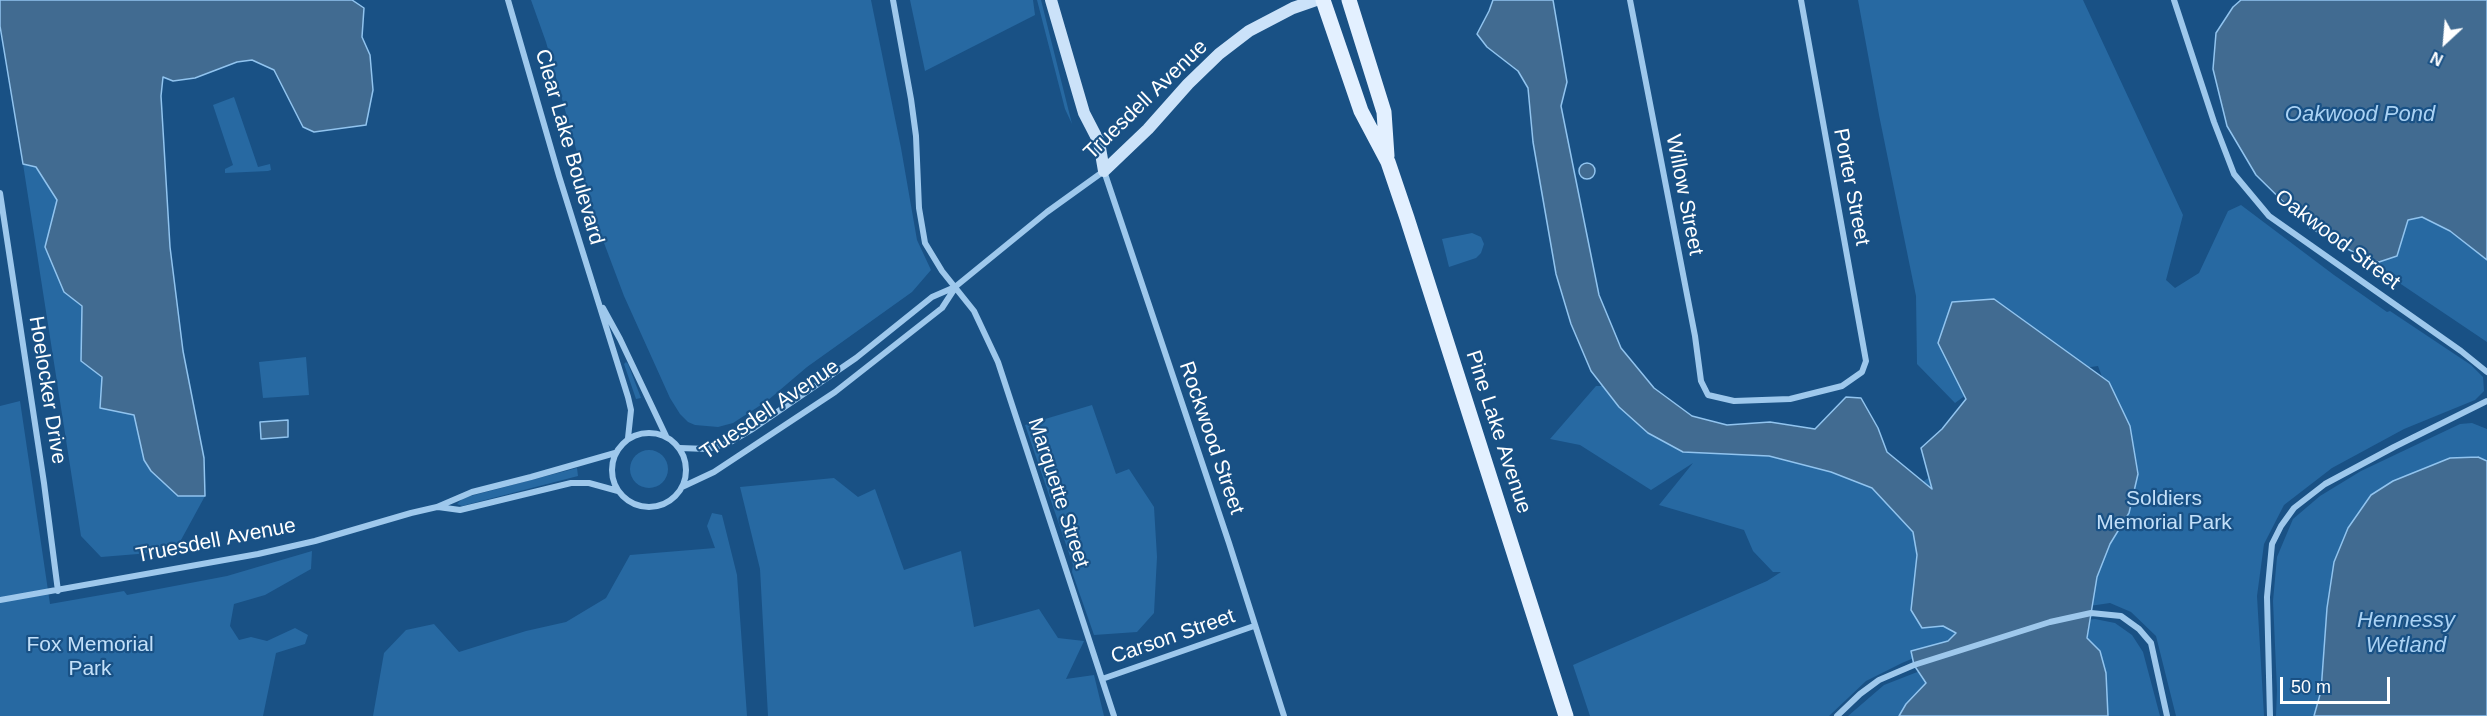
<!DOCTYPE html>
<html>
<head>
<meta charset="utf-8">
<style>
	body { margin:0 }
	#map { position:relative; width:2487px; height:716px; overflow:hidden; background:#195185; font-family:Helvetica,sans-serif }
	canvas { display:block }
	.north { position:absolute; left:2415px; top:12px; width:60px; height:60px; -webkit-text-stroke:4px #195185; paint-order:stroke; rotate:206deg; font-size:16px; font-weight:700; line-height:24px; text-align:center; color:#fff }
	.north::after { content:''; display:block; margin:auto; width:21px; height:27px; background:#fff; clip-path:polygon(50% 0,100% 100%,50% 72%,0 100%) }
	.scale { position:absolute; left:2280px; top:677px; width:110px; height:27px; box-sizing:border-box; border:3px solid #fff; border-top:0; padding-left:8px; font-size:18px; line-height:21px; white-space:nowrap; color:#fff; -webkit-text-stroke:4px #195185; paint-order:stroke }
</style>
</head>
<body>
<div id="map">
<canvas width="2487" height="716"></canvas>
<div class="north">N</div>
<div class="scale">50 m</div>
</div>
<script>
const c = document.querySelector('canvas').getContext('2d');
c.lineJoin = 'round';
function fillPath(path, color) { c.fillStyle = color; c.fill(path, 'evenodd'); }
const toPath = rows => new Path2D(rows.map(r => 'M' + r).join(''));
function trace(path, color, width, dash) { c.strokeStyle = color; c.lineWidth = width; c.lineCap = dash ? 'butt' : 'round'; c.setLineDash(dash || []); c.stroke(path); }
function drawText(font, color, halo, rows, align = 'center') {
  c.font = font + ' Helvetica,sans-serif'; c.lineWidth = 4.5; c.setLineDash([]); c.textBaseline = 'middle'; c.strokeStyle = halo; c.fillStyle = color; for (const [text, x, y, turn = 0] of rows) {
    c.save(); c.translate(x, y); c.rotate((+turn || 0) * Math.PI / 180); c.textAlign = isNaN(turn) ? turn : align; if (halo) c.strokeText(text, 0, 0); c.fillText(text, 0, 0); c.restore();
  }
}
const green = toPath([
	[531,0,871,0,901,148,917,240,931,270,912,292,807,367,767,401,733,423,718,427,695,425,688,422,680,414,670,398,624,296,598,227,546,42],
	[910,0,1033,0,1035,15,925,71],
	[1037,0,1041,0,1072,124,1065,109],
	[1858,0,2083,0,2183,215,2166,280,2175,288,2199,273,2228,211,2241,205,2334,275,2387,312,2390,311,2471,365,2483,377,2484,391,2475,400,2404,429,2332,468,2284,505,2264,544,2257,596,2264,716,2176,716,2156,636,2131,612,2110,603,2042,613,1961,638,1902,663,1866,681,1829,716,1590,716,1573,665,1767,581,1781,572,1773,572,1753,551,1744,530,1659,505,1693,463,1651,490,1580,445,1550,439,1596,386,1603,386,1619,407,1683,452,1769,456,1831,472,1872,488,1888,504,1930,477,2113,406,2098,366,2054,372,1993,375,1955,403,1917,364,1916,296,1879,115],
	[234,97,258,167,270,164,271,170,268,171,225,173,225,169,233,165,213,105],
	[23,164,36,167,57,200,45,247,64,292,82,306,81,361,102,377,134,415,144,460,151,471,178,496,205,496,175,551,101,557,81,536],
	[2422,217,2450,231,2487,260,2487,342,2380,270,2379,262,2397,256,2408,220],
	[1472,233,1481,237,1484,244,1481,253,1476,258,1449,267,1442,239],
	[306,357,309,395,263,398,259,362],
	[626,362,628,364,641,398,636,399,624,364],
	[20,401,50,604,124,591,127,595,227,576,312,551,311,569,265,595,234,604,230,626,239,640,251,637,267,641,295,628,308,635,305,644,276,653,263,716,0,716,0,406],
	[1092,405,1116,474,1129,469,1154,507,1157,557,1154,613,1137,632,1094,635,1072,572,1073,565,1025,425],
	[2472,423,2487,429,2487,461,2478,457,2334,562,2327,608,2321,691,2314,716,2276,716,2277,690,2273,601,2277,557,2293,519,2320,496,2361,471,2460,424],
	'630 469a19 19 0 1 1 38 0a19 19 0 1 1-38 0Z',
	[577,468,578,476,462,506,457,504,463,498],
	[834,478,858,497,875,489,904,570,961,551,974,627,1039,609,1058,638,1084,641,1066,679,1094,675,1104,716,768,716,760,569,740,487],
	[712,513,722,515,737,575,747,716,373,716,384,653,406,630,434,624,459,652,526,631,566,622,606,598,630,555,715,548,707,526],
	[2095,619,2115,623,2132,635,2143,652,2160,716,2107,716,1906,704,1899,716,1848,716,1884,685,1925,669,2071,622]
]);
const water = toPath([
	[0,0,352,0,364,8,362,37,370,55,373,90,366,125,314,132,303,127,274,70,252,60,237,62,195,78,173,81,163,77,161,96,170,247,183,351,204,458,205,496,178,496,151,471,144,460,134,415,100,408,102,377,81,361,82,306,64,292,45,247,57,200,36,167,23,164,0,26,0,0],
	[1493,0,1553,0,1567,82,1561,106,1599,295,1621,348,1654,388,1692,416,1727,425,1770,422,1815,429,1846,397,1861,398,1878,428,1887,452,1932,489,1921,448,1942,429,1966,399,1938,343,1952,302,1994,299,2109,382,2130,426,2138,474,2129,513,2110,544,2097,577,2087,638,2100,651,2106,673,2108,716,1899,716,1906,704,1926,683,1914,665,1911,651,1948,641,1956,633,1943,626,1922,628,1911,610,1917,555,1913,532,1872,488,1831,472,1769,456,1683,452,1648,433,1619,407,1591,371,1571,324,1556,274,1533,142,1528,88,1518,71,1487,47,1477,34,1489,11,1493,0],
	[2241,0,2487,0,2487,260,2450,231,2422,217,2408,220,2397,256,2379,262,2362,257,2309,227,2256,175,2227,126,2213,69,2216,33,2233,7,2241,0],
	'1579 171a8 8 0 1 1 16 0a8 8 0 1 1-16 0Z',
	[288,420,288,437,261,439,260,422,288,420],
	[2478,457,2487,461,2487,716,2314,716,2321,691,2327,608,2334,562,2348,528,2371,495,2393,481,2450,458,2478,457]
]);
const street = toPath([
	[508,0,559,176,628,397,631,410,628,438],
	[893,0,911,99,916,136,919,208,925,243,942,271,974,311,998,362,1114,716],
	[1630,0,1695,336,1701,381,1708,395,1734,401,1790,399,1842,386,1862,372,1866,361,1801,0],
	[2174,0,2214,122,2234,174,2269,216,2461,351,2487,372],
	[0,193,44,483,58,591],
	[603,308,620,339,666,436],
	'612 470a37 37 0 1 1 74 0a37 37 0 1 1-74 0Z',
	[680,448,707,449,729,443,751,430,856,358,932,297,955,287,1047,212,1104,171,1229,543,1284,716],
	[682,487,714,472,835,392,942,308,955,288],
	[438,507,460,510,571,483,589,483,618,491],
	[0,600,258,554,315,541,411,513,437,507,472,492,531,477,615,453],
	[1102,679,1254,626],
	[1837,716,1860,694,1879,680,1914,665,2050,622,2091,613,2121,616,2139,629,2151,643,2167,716],
	[2270,716,2267,597,2272,544,2281,526,2294,508,2325,484,2394,447,2487,401]
]);
const secondary = toPath([
	[1051,0,1084,113,1099,142,1104,171],
	[1104,171,1148,129,1188,84,1219,54,1249,31,1293,8,1316,0]
]);
const primary = toPath([
	[1323,0,1361,111,1388,162,1407,218,1566,716],
	[1349,0,1384,112,1387,156]
]);
const streetNames = [
	["Truesdell Avenue",1146,100,-44],
	["Clear Lake Boulevard",569,147,74],
	["Porter Street",1851,187,79],
	["Willow Street",1684,195,79],
	["Oakwood Street",2337,240,37],
	["Hoelocker Drive",47,390,81],
	["Truesdell Avenue",770,410,-34],
	["Pine Lake Avenue",1498,432,72],
	["Rockwood Street",1211,438,71],
	["Marquette Street",1058,493,72],
	["Truesdell Avenue",216,541,-11],
	["Carson Street",1173,637,-19]
];
const parkNames = [
	["Soldiers",2164,499],
	["Memorial Park",2164,523],
	["Fox Memorial",90,645],
	["Park",90,669]
];
const waterNames = [
	["Oakwood Pond",2360,115],
	["Hennessy",2406,621],
	["Wetland",2406,646]
];
fillPath(green, '#2769a2');
fillPath(water, '#416b91');
trace(water, '#91c4ef', 1.5);
trace(street, '#9ec8ec', 6);
trace(secondary, '#cbe2f9', 12);
trace(primary, '#e3f0ff', 15);
drawText('21px', '#fff', '#195185', streetNames);
drawText('21px', '#c3e0f9', '#195185', parkNames);
drawText('italic 22px', '#aad2f4', '#195185', waterNames);
</script>
</body>
</html>
